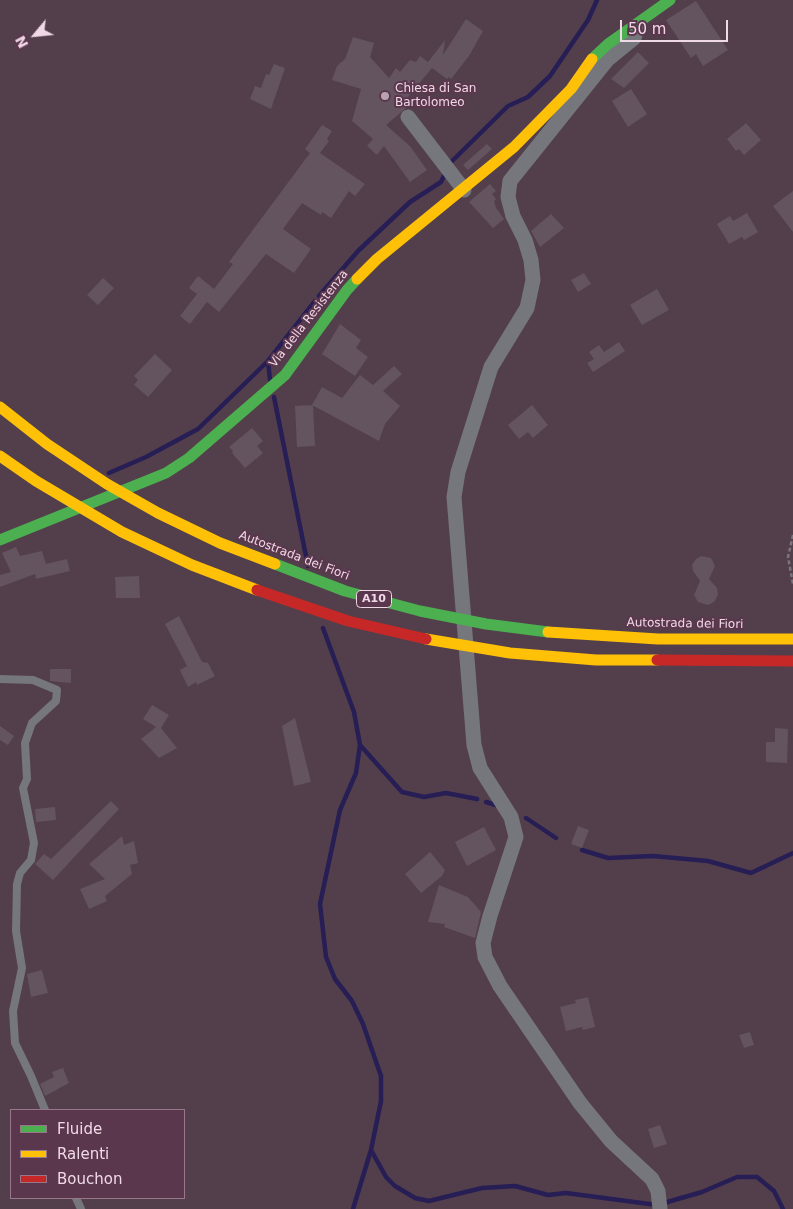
<!DOCTYPE html>
<html>
<head>
<meta charset="utf-8">
<style>
	body { margin:0 }
	#map { position:relative; width:793px; height:1209px; overflow:hidden; background:#533f4b; font-family:"DejaVu Sans",sans-serif }
	canvas { display:block }
	.legend { position:absolute; left:10px; top:1109px; width:175px; height:90px; box-sizing:border-box; background:#5b374d; border:1px solid #97788a; margin:0; padding:6px 9px; list-style:none; font-size:15px; color:#f0d9e6 }
	.legend li { display:flex; align-items:center; gap:10px; height:25px }
	.legend b { width:25px; border:1px solid #97788a }
	.north { position:absolute; left:10px; top:10px; width:50px; height:50px; -webkit-text-stroke:4px #5b374d; paint-order:stroke; rotate:242deg; font-size:14px; font-weight:700; line-height:20px; text-align:center; color:#f0d9e6 }
	.north::after { content:''; display:block; margin:auto; width:18px; height:22px; background:#f0d9e6; clip-path:polygon(50% 0,100% 100%,50% 72%,0 100%) }
	.scale { position:absolute; left:620px; top:20px; width:108px; height:22px; box-sizing:border-box; border:2px solid #f0d9e6; border-top:0; padding-left:6px; font-size:15px; line-height:18px; white-space:nowrap; color:#f0d9e6; -webkit-text-stroke:4px #5b374d; paint-order:stroke }
</style>
</head>
<body>
<div id="map">
<canvas width="793" height="1209"></canvas>
<ul class="legend">
<li><b style="height:6px;background:#4caf50"></b>Fluide</li>
<li><b style="height:6px;background:#ffc107"></b>Ralenti</li>
<li><b style="height:6px;background:#c62828"></b>Bouchon</li>
</ul>
<div class="north">N</div>
<div class="scale">50 m</div>
</div>
<script>
const c = document.querySelector('canvas').getContext('2d');
c.lineJoin = 'round';
const toPath = rows => new Path2D(rows.map(r => 'M' + r).join(''));
function trace(path, color, width, dash) { c.strokeStyle = color; c.lineWidth = width; c.lineCap = dash ? 'butt' : 'round'; c.setLineDash(dash || []); c.stroke(path); }
function fillPath(path, color) { c.fillStyle = color; c.fill(path, 'evenodd'); }
function drawText(font, color, halo, rows, align = 'center') {
  c.font = font + ' "DejaVu Sans",sans-serif'; c.lineWidth = 4; c.setLineDash([]); c.textBaseline = 'middle'; c.strokeStyle = halo; c.fillStyle = color; for (const [text, x, y, turn = 0] of rows) {
    c.save(); c.translate(x, y); c.rotate((+turn || 0) * Math.PI / 180); c.textAlign = isNaN(turn) ? turn : align; if (halo) c.strokeText(text, 0, 0); c.fillText(text, 0, 0); c.restore();
  }
}
const stream = toPath([
	[448,165,508,106,528,97,550,76,588,20,597,0],
	[319,296,358,251,410,202,441,182,446,172],
	[268,361,270,380],
	[274,397,308,566],
	[109,473,146,457,198,429,268,361,315,301],
	[323,628,354,712,360,745,356,773,340,810,320,904,326,957,335,979,352,1001,363,1024,381,1076,381,1101,371,1150,353,1209],
	[360,745,402,792,424,797,446,793,477,799],
	[486,802,499,806],
	[526,818,556,838],
	[582,850,608,858,653,856,708,861,751,873,793,853],
	[371,1150,386,1177,395,1186,415,1198,429,1201,482,1188,515,1186,548,1195,566,1193,657,1205,702,1192,737,1177,757,1177,774,1191,783,1209]
]);
const building = toPath([
	[696,1,728,50,703,66,696,54,691,58,666,20],
	[466,19,483,31,469,56,451,79,449,77,447,79,432,68,407,98,411,104,386,125,410,146,427,170,410,182,384,146,377,155,367,146,373,139,352,121,361,89,332,80,337,66,345,59,353,37,374,43,370,57,389,78,396,68,400,72,410,60,416,62,420,56,428,62,445,40,443,55],
	[638,52,649,63,624,88,611,79],
	[274,64,285,68,271,109,250,99,255,86,261,88,266,74,269,75],
	[631,89,647,114,628,127,612,101],
	[746,123,761,140,744,155,739,149,736,151,727,139],
	[322,125,332,131,327,139,329,141,320,153,365,184,355,196,349,191,331,218,322,212,321,215,302,203,283,229,311,249,294,273,266,254,219,312,207,302,190,324,180,316,197,294,189,288,198,276,214,289,233,264,229,262,310,153,305,149],
	[487,144,492,149,468,170,463,165],
	[490,184,496,191,492,194,496,199,494,201,496,208,504,219,493,228,469,202],
	[793,191,793,232,773,206],
	[747,213,758,232,744,240,742,237,729,244,717,224,730,216,733,221],
	[551,214,564,228,540,247,531,231],
	[584,273,591,284,578,292,571,280],
	[103,278,114,288,98,305,87,295],
	[657,289,669,310,642,325,630,305],
	[340,324,361,340,356,348,368,357,355,376,322,354],
	[619,342,625,351,593,372,587,363,594,359,589,352,599,345,604,352],
	[155,354,172,370,148,397,134,385,138,380,134,376],
	[394,366,402,374,383,391,400,406,385,424,379,441,312,405,322,387,342,398,360,375,373,385],
	[313,405,315,446,297,447,295,406],
	[532,405,548,425,533,438,528,432,519,439,508,425],
	[252,428,263,441,257,446,263,453,245,468,232,453,233,451,229,447],
	[16,547,20,556,42,551,46,564,67,559,70,571,36,579,35,574,0,587,0,575,11,572,2,553],
	[701,556,711,558,715,566,709,579,717,588,718,595,714,602,708,605,698,602,694,595,700,581,693,571,692,565,696,559],
	[139,576,140,598,116,598,115,577],
	[179,616,202,662,208,663,215,676,197,685,196,682,188,687,180,670,187,666,165,624],
	[50,669,71,669,71,683,50,681],
	[152,705,169,715,161,728,177,748,159,758,141,739,156,727,143,719],
	[295,718,311,782,294,786,282,726],
	[0,726,14,736,8,745,0,740],
	[775,728,788,729,787,763,766,762,766,742,775,742],
	[111,801,119,809,53,880,35,864,44,854,51,859],
	[55,807,56,820,36,822,35,809],
	[578,826,589,830,582,848,571,844],
	[484,827,496,850,467,866,455,842],
	[122,836,124,845,134,841,138,863,130,865,132,874,105,896,107,901,89,909,80,889,105,879,89,864],
	[430,852,445,870,442,876,421,893,405,874],
	[439,885,468,897,481,912,475,938,444,927,445,924,428,922],
	[42,970,48,993,31,997,27,974],
	[588,997,595,1027,583,1030,582,1027,566,1031,560,1007,576,1003,575,1000],
	[750,1032,754,1045,744,1048,739,1035],
	[63,1068,69,1083,45,1096,40,1084,54,1077,52,1072],
	[660,1125,667,1144,654,1148,648,1129]
]);
const path = toPath([
	[793,535,788,557,793,584]
]);
const lane = toPath([
	[0,679,33,680,57,690,56,701,32,723,25,743,27,779,23,788,34,843,31,860,20,873,17,884,16,931,22,968,13,1011,15,1043,31,1076,45,1110],
	[76,1198,81,1209]
]);
const street = toPath([
	[637,29,634,38,607,60,510,181,508,197,513,216,525,240,531,260,533,280,527,308,491,367,458,472,454,497,474,745,480,768,511,817,516,837,490,916,483,943,485,957,500,986,580,1103,611,1141,652,1179,658,1191,660,1209],
	[408,117,464,190]
]);
const fast = toPath([
	[592,59,608,44,670,0],
	[0,540,166,473,189,458,285,375,347,290,357,279]
]);
const slow = toPath([
	[357,279,377,259,514,147,571,89,592,59]
]);
const fastBridge = toPath([
	[275,564,345,591,420,611,486,624,548,632]
]);
const slowBridge = toPath([
	[0,407,47,444,107,484,158,513,220,543,275,564],
	[0,456,36,481,122,532,192,565,257,590],
	[548,632,658,639,793,639],
	[426,639,510,653,596,660,657,660]
]);
const jamBridge = toPath([
	[257,590,348,621,426,639],
	[657,660,793,661]
]);
const markers = [
	[385,96,5,"#b9a3b0"]
];
const shields = [
	[374,599,35]
];
const shieldNames = [
	["A10",374,599]
];
const poiNames = [
	["Chiesa di San",395,89],
	["Bartolomeo",395,103]
];
const streetNames = [
	["Via della Resistenza",309,319,-52],
	["Autostrada dei Fiori",294,556,21],
	["Autostrada dei Fiori",685,624,1]
];
trace(stream, '#261e55', 4.5);
fillPath(building, '#635460');
trace(path, '#79767c', 2.5, [4, 2.5]);
trace(lane, '#75777c', 8);
trace(street, '#75777c', 15);
trace(fast, '#4caf50', 11);
trace(slow, '#ffc107', 11);
trace(fastBridge, '#4caf50', 11);
trace(slowBridge, '#ffc107', 11);
trace(jamBridge, '#c62828', 11);
for (const [x, y, r, color] of markers) { const dot = new Path2D(); dot.arc(x, y, r, 0, 2 * Math.PI); c.fillStyle = color; c.fill(dot); trace(dot, '#5b374d', 2); }
for (const [x, y, w] of shields) { const box = new Path2D(); box.roundRect(x - w / 2, y - 8.5, w, 17, 4); c.fillStyle = '#5b374d'; c.fill(box); trace(box, '#f0d9e6', 1); }
drawText('bold 11px', '#f0d9e6', null, shieldNames);
drawText('12px', '#f0d9e6', '#5b374d', poiNames, 'left');
drawText('12px', '#f0d9e6', '#5b374d', streetNames);
</script>
</body>
</html>
